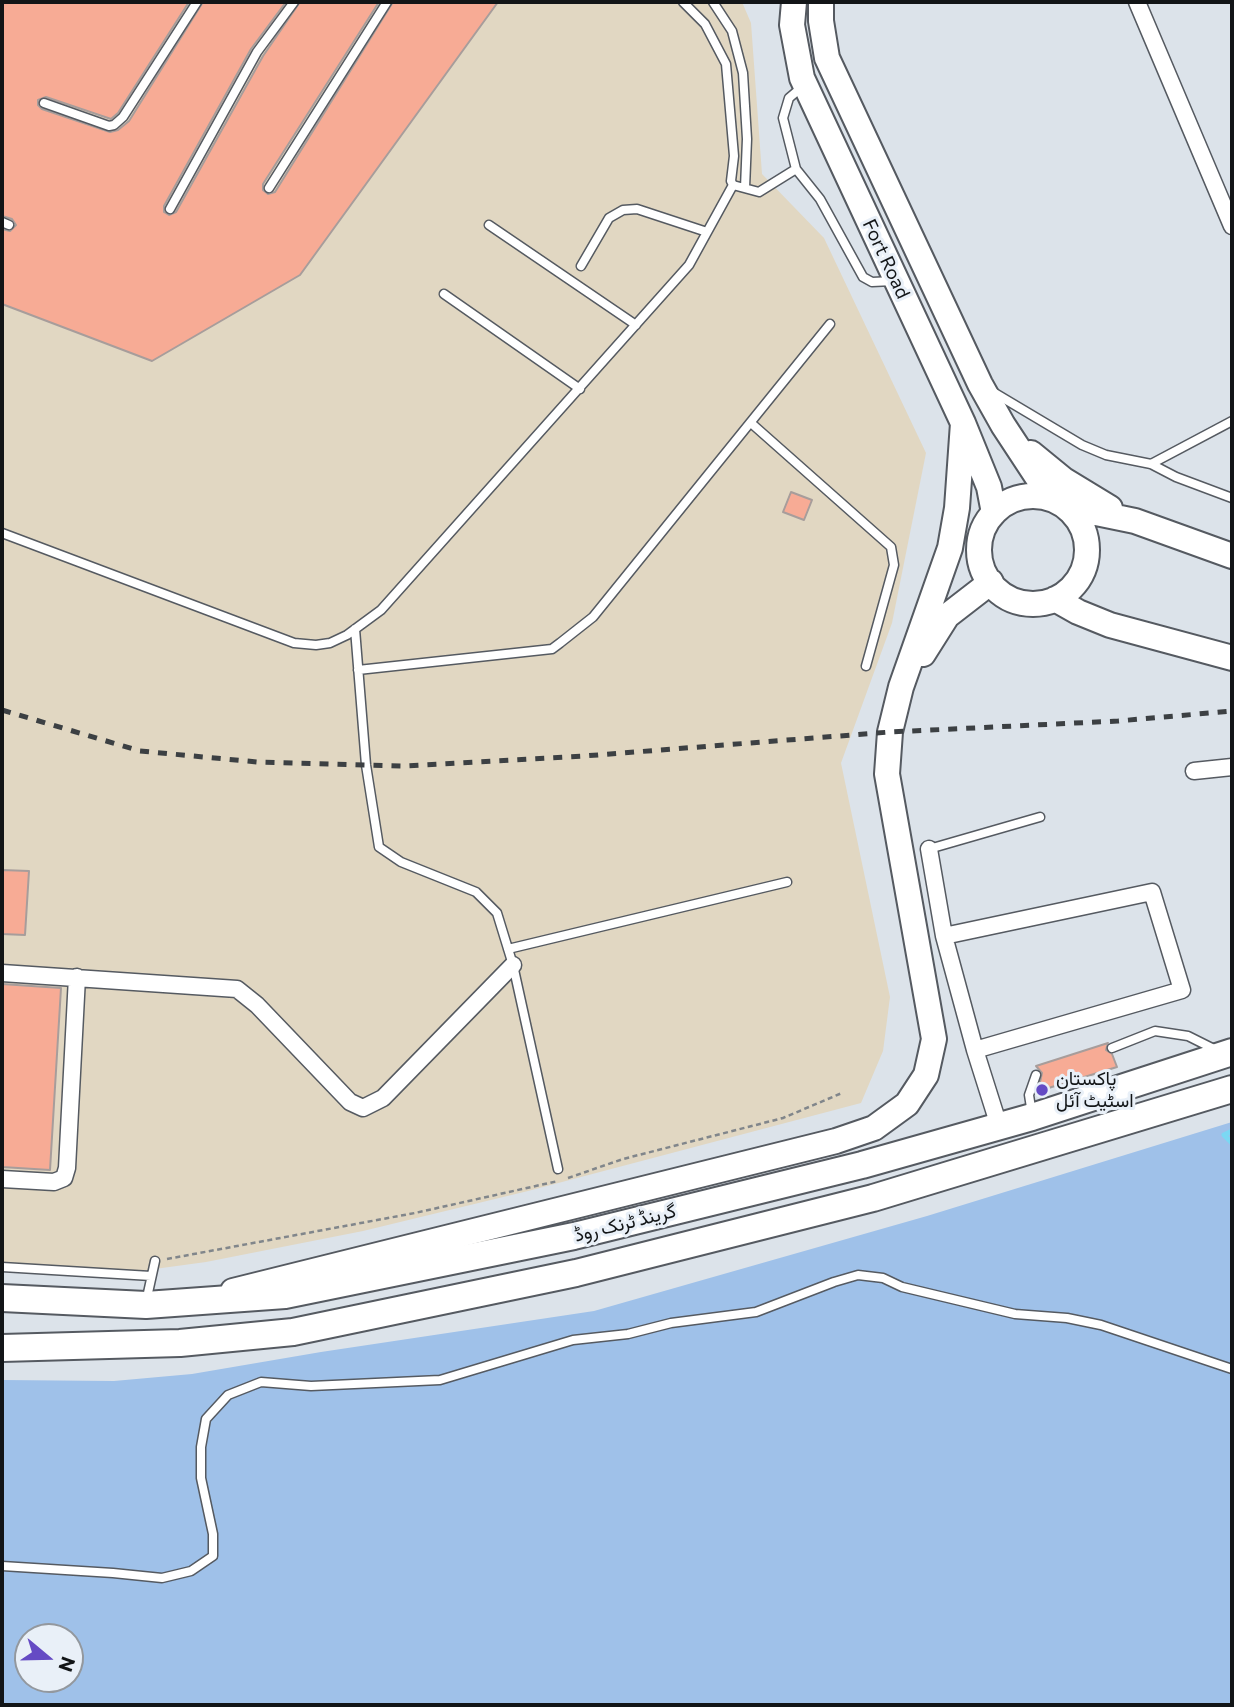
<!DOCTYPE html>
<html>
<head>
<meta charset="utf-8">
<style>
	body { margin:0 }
	#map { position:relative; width:1234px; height:1707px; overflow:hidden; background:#dce3ea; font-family:Commissioner,sans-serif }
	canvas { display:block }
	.frame { position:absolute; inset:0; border:4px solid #121517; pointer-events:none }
	.north { position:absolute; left:14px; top:1623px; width:70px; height:70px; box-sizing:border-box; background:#e9f0f8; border:2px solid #93989e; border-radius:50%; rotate:109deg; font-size:19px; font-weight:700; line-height:28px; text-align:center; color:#121517 }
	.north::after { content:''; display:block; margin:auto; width:24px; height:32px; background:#654bc4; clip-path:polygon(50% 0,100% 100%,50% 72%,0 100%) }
</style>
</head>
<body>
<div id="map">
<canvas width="1234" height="1707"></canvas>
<div class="frame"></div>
<div class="north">N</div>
</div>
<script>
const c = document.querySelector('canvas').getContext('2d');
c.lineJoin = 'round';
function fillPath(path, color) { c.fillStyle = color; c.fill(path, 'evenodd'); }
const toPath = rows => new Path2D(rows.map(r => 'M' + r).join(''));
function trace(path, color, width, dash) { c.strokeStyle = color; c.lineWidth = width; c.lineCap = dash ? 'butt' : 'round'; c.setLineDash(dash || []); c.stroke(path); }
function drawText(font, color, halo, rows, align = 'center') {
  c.font = font + ' Commissioner,Vazirmatn,sans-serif'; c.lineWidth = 6; c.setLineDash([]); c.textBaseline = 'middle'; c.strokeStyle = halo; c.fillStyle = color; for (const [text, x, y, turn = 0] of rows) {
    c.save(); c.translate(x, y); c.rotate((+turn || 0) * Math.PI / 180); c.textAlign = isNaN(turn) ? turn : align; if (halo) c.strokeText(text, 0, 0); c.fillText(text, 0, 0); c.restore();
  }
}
const industrial = toPath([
	[2,2,742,2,751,23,762,174,824,238,926,453,892,623,841,763,890,997,883,1051,861,1103,528,1191,363,1231,206,1262,118,1274,2,1267]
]);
const green = toPath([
	[1232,1122,1232,1705,2,1705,2,1380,114,1381,192,1374,321,1352,594,1311,927,1216],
	[28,1637,70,1637,70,1679,28,1679]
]);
const stream = toPath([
	[1232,1131,1224,1135,1232,1143]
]);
const building = toPath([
	[2,2,189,2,118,113,111,119,46,97,38,100,38,105,42,109,110,132,118,130,129,121,203,2,286,2,251,49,164,206,164,212,169,215,176,212,263,56,300,2,379,2,263,184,263,190,268,194,275,192,393,2,498,2,300,275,152,361,2,304,2,229,10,231,16,225,12,219,2,216,2,2],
	[791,492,812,500,804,520,783,512,791,492],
	[2,870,29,871,25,935,2,934,2,870],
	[2,984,61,988,50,1170,2,1167,2,984],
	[1108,1043,1106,1050,1112,1054,1117,1067,1042,1090,1040,1082,1042,1073,1036,1066,1108,1043]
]);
const path = toPath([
	[568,1178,623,1159,783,1118,842,1093],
	[167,1259,415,1213,558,1181]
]);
const service = toPath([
	[683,2,705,24,726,64,734,156,731,181,733,185,759,192,796,169],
	[713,2,732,31,743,73,747,139,745,188],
	[802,87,789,98,783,118,796,169,820,199,863,277,872,282,893,281],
	[44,103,109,126,114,125,123,117,197,2],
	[269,188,387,2],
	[170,209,257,52,294,2],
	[2,222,9,225],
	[489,225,636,325],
	[581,266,609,218,623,210,637,209,707,232],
	[444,294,580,389],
	[993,392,1082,445,1106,455,1151,464,1176,477,1232,498],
	[751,423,891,547,894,565,866,666],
	[1151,464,1232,421],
	[2,533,294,643,316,645,330,643,347,635,381,610,689,265,733,185],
	[355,629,366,765,379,847,401,862,476,892,497,913,513,965,558,1169],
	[358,670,552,649,560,643,593,617,830,324],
	[929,849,1040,817],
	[508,949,787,882],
	[1112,1048,1155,1031,1188,1036,1218,1051],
	[1032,1114,1029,1095,1036,1075],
	[2,1267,151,1276],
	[146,1302,155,1261],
	[2,1566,113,1573,162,1578,191,1571,213,1556,213,1534,201,1478,201,1447,206,1419,228,1395,261,1382,311,1386,440,1380,573,1340,628,1334,671,1323,756,1312,834,1282,858,1275,883,1278,902,1287,1015,1314,1067,1318,1101,1325,1232,1369]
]);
const minor = toPath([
	[1137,2,1232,226],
	[1194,771,1232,767],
	[929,849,944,936,975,1050,999,1126],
	[944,936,1152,892,1182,990,975,1050],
	[2,973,237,989,257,1005,350,1102,363,1108,383,1098,513,965],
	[2,1179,54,1182,64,1178,67,1168,77,977]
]);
const primary = toPath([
	[794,2,792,25,802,78,963,423,989,487,994,513],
	[821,2,821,21,827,58,980,384,1003,425,1051,498],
	[1031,453,1064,480,1110,508],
	'979 550a54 54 0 1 1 108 0a54 54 0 1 1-108 0Z',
	[1067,507,1135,521,1232,556],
	[1055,599,1078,612,1110,625,1232,658],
	[923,654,947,616,991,582],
	[233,1291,836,1141,874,1128,907,1104,926,1075,934,1039,887,774,890,732,901,687,950,548,957,508,963,423]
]);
const trunk = toPath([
	[2,1298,146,1305,285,1295,574,1236,862,1165,1032,1117,1232,1052],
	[2,1348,180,1343,293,1332,576,1273,873,1198,1232,1089]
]);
const rail = toPath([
	[2,710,140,751,257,762,404,766,584,756,890,732,1118,721,1232,711]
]);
const markers = [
	[1042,1090,7,"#654bc4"]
];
const streetNames = [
	["Fort Road",886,259,65],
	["گرینڈ ٹرنک روڈ",625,1223,-14]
];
const poiNames = [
	["پاکستان",1056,1079],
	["اسٹیٹ آئل",1056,1101]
];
fillPath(industrial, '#e1d7c2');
fillPath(green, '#9fc1e9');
trace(stream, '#7bd8f3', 5);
fillPath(building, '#f7ab95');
trace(building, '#a79d9b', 2);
trace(service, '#555a61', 11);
trace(minor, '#555a61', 19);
trace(primary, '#555a61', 28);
trace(trunk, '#555a61', 30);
trace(path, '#81868b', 2.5, [5, 3.5]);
trace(service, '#fff', 8);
trace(minor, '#fff', 16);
trace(primary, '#fff', 24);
trace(trunk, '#fff', 26);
trace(rail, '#3c4043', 5, [9, 9]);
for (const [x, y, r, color] of markers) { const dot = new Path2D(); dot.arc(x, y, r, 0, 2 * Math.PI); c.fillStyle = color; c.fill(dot); trace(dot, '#e9f0f8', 2.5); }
drawText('19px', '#121517', '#e9f0f8', streetNames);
drawText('19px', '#121517', '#e9f0f8', poiNames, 'left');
</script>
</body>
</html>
